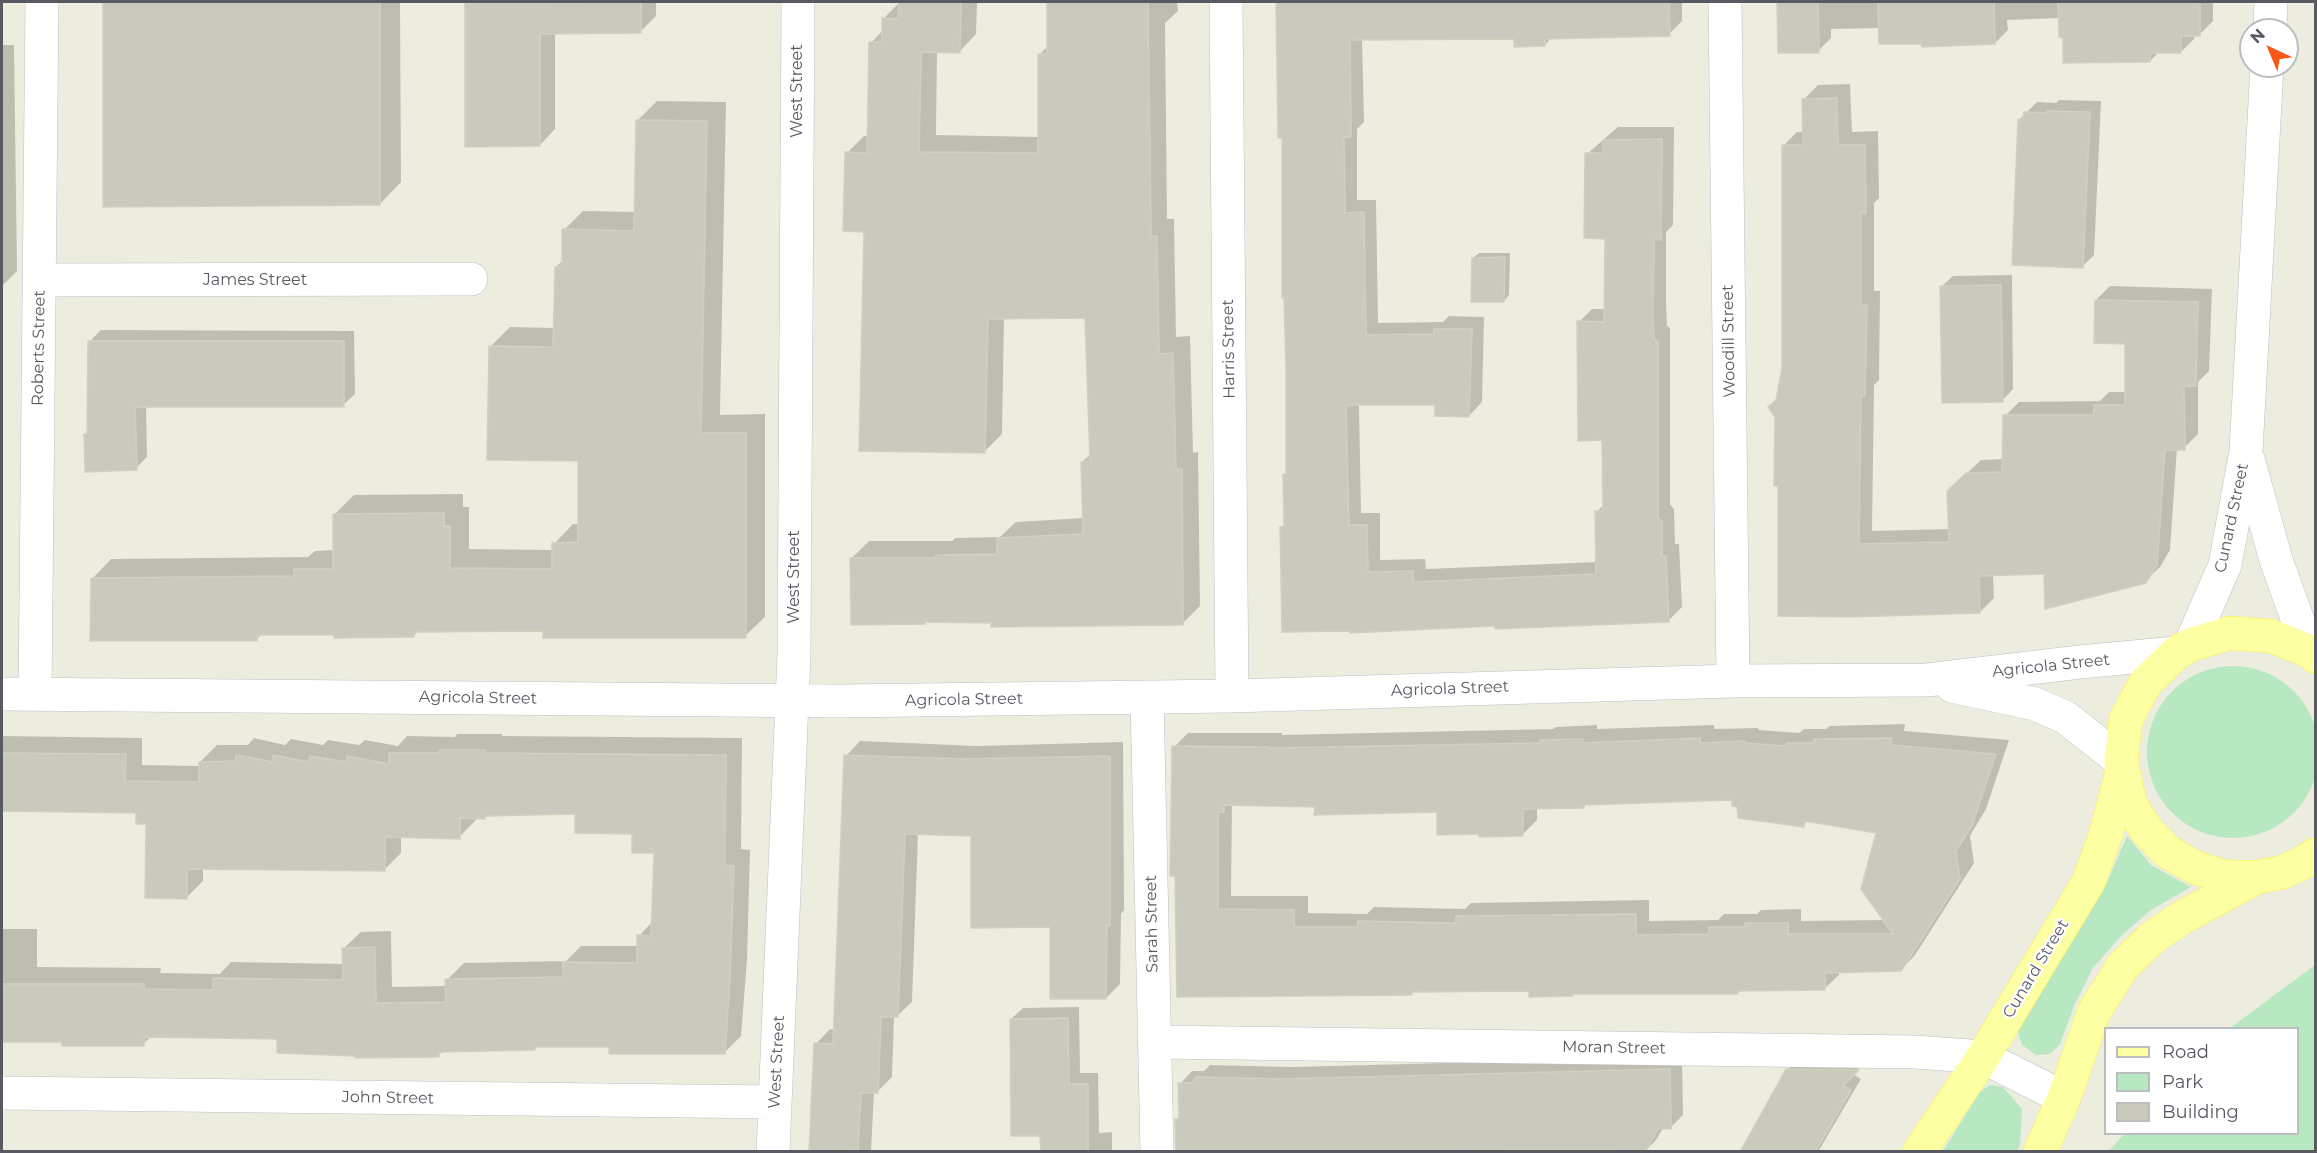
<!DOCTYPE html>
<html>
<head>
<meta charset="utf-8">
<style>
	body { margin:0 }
	#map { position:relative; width:2317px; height:1153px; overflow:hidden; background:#ededdf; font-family:Montserrat,sans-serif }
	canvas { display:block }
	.frame { position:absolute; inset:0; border:3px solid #585a62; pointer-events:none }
	.legend { position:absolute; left:2104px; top:1027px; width:195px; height:108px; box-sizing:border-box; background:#fff; border:2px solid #bcbdc0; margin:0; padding:8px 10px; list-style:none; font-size:18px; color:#585a62 }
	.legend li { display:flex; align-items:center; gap:12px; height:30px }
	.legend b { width:30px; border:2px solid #bcbdc0 }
	.north { position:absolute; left:2239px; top:18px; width:60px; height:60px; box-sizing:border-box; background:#fff; border:2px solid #bcbdc0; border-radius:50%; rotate:316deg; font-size:16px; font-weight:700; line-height:24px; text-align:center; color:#585a62 }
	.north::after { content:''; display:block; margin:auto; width:21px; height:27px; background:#fb5617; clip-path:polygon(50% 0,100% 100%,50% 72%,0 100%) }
</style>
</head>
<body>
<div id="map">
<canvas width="2317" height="1153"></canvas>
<div class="frame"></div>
<ul class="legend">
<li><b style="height:8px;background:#fcffa2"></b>Road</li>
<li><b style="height:16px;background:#b8e8c2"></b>Park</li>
<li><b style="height:16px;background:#cac9be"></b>Building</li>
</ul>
<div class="north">N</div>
</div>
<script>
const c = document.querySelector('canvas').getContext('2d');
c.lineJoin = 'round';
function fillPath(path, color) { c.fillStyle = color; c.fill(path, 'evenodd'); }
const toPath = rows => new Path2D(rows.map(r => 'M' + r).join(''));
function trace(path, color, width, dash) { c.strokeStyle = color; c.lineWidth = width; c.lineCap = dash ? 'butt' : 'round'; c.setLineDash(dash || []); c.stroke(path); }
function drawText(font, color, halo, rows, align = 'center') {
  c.font = font + ' Montserrat,sans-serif'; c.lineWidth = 4.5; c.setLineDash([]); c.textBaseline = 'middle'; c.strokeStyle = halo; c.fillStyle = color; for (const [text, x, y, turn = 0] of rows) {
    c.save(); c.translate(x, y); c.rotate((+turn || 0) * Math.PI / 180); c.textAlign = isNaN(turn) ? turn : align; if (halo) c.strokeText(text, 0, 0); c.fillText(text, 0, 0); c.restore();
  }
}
const green = toPath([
	'2147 752a86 86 0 1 1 172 0a86 86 0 1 1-172 0Z',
	[2127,836,2151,865,2191,887,2151,910,2122,935,2093,968,2074,1006,2060,1044,2050,1054,2036,1055,2022,1045,2018,1031,2105,887],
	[2315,965,2315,1151,2109,1151,2124,1134,2298,1134,2298,1028,2230,1028],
	[1990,1085,2003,1087,2022,1109,2020,1146,2016,1151,1943,1151,1980,1092]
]);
const shadow = toPath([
	[104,2,400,2,401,182,380,204,105,206],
	[468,2,656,2,656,16,640,32,555,32,555,129,540,145,466,3],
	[900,2,977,2,976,34,959,52,937,51,936,135,1040,137,1039,55,1049,45,1048,2,1177,2,1178,11,1165,23,1167,219,1174,219,1176,337,1190,336,1193,453,1198,452,1200,606,1183,623,926,621,925,623,852,558,869,541,952,541,955,538,1000,537,1016,522,1084,518,1082,462,1092,453,1086,316,1004,317,1002,434,985,451,866,231,847,153,864,136,869,136,871,43,883,30,883,19],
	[1278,2,1682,2,1682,21,1669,34,1552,37,1545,45,1516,37,1362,38,1364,122,1357,129,1357,200,1376,200,1378,323,1443,322,1449,316,1484,317,1482,402,1469,416,1437,403,1359,404,1361,513,1380,513,1380,560,1425,559,1426,569,1597,562,1597,512,1604,504,1604,438,1579,322,1592,309,1605,309,1606,237,1587,154,1618,127,1674,127,1673,225,1666,232,1666,303,1667,326,1670,328,1670,504,1674,509,1675,544,1679,544,1682,607,1668,621,1497,625,1351,631,1282,527,1285,524,1288,472,1283,136,1280,136],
	[1779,2,2213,2,2213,21,2200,34,2194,34,2194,39,2181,52,2159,52,2150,61,2065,36,2060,18,2007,20,2008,30,1995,43,1923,42,1880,28,1831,29,1831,38,1818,51,1779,52],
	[2,45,14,45,17,271,2,286],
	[1850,84,1852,132,1878,131,1879,198,1874,203,1874,291,1880,291,1879,380,1874,385,1872,531,1950,529,1963,477,1981,460,2004,459,2005,416,2019,402,2100,401,2109,392,2126,392,2127,343,2096,300,2110,286,2212,289,2209,371,2198,382,2198,434,2184,448,2177,448,2170,550,2160,567,2145,581,2045,572,1993,574,1994,598,1980,612,1780,615,1777,400,1783,368,1783,146,1797,132,1804,132,1804,99,1818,85],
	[2059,100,2101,101,2094,255,2083,266,2019,120,2037,102,2056,103],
	[657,101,726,102,720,415,765,414,765,617,745,636,545,629,419,630,414,636,262,634,256,640,92,579,111,559,308,557,315,551,335,550,335,514,354,495,463,494,463,507,469,507,469,549,554,550,554,544,573,524,580,524,580,460,490,347,510,327,555,328,556,267,563,260,564,230,583,211,636,212,638,120],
	[1479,253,1510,253,1509,295,1504,301,1473,258],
	[2012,275,2013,389,2002,401,1941,287,1953,276],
	[101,330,354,331,355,394,343,405,146,405,147,457,136,468,85,435,89,431,90,341],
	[1905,724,1904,731,2009,740,1986,809,1970,836,1974,863,1915,955,1901,970,1839,971,1839,975,1824,989,1740,989,1737,992,1574,992,1572,994,1531,990,1415,990,1411,994,1178,995,1174,747,1188,733,1282,733,1282,735,1553,729,1556,727,1597,725,1597,729,1714,725,1714,729,1758,728,1759,730,1799,733,1804,729,1826,729,1830,726],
	[1733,798,1739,805,1804,825,1808,820,1878,831,1885,920,1801,921,1801,909,1761,910,1757,914,1724,914,1718,920,1649,921,1649,900,1471,903,1465,909,1374,907,1367,914,1308,913,1308,896,1231,896,1232,803,1438,811,1523,834,1537,820,1537,807,1584,807,1587,803],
	[457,734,502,734,502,736,742,738,741,849,750,850,747,960,741,1036,724,1053,610,1045,537,1046,534,1048,444,1050,438,1056,357,1054,279,1037,152,1036,143,1044,64,1041,2,1041,2,929,37,929,37,967,161,968,160,973,220,974,231,962,344,964,344,948,361,932,391,931,392,987,447,986,447,980,464,963,566,961,581,946,639,946,639,936,653,921,656,852,633,833,577,813,487,814,484,817,476,817,476,820,459,837,401,836,401,853,384,870,203,867,203,881,186,898,147,823,138,812,2,810,2,736,142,738,142,765,200,766,200,762,217,745,248,745,254,738,285,745,291,739,323,745,328,740,359,745,365,740,398,746,407,736,455,737],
	[860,741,977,746,1123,742,1124,910,1121,914,1120,984,1106,998,1051,925,972,835,918,833,912,1002,897,1016,894,1016,892,1077,877,1092,874,1091,871,1152,811,1152,816,1044,830,1029,835,1030,846,756],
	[1079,1007,1080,1073,1098,1073,1099,1133,1112,1132,1112,1152,1042,1152,1042,1135,1011,1019,1023,1008],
	[1682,1057,1683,1115,1671,1127,1663,1128,1656,1140,1644,1152,1613,1148,1522,1152,1177,1152,1177,1120,1180,1116,1180,1084,1192,1071,1204,1071,1210,1065,1291,1067],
	[1799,1058,1868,1059,1853,1074,1861,1079,1818,1152,1741,1152,1787,1070],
	[561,1151,630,1151,635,1152,561,1152]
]);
const building = toPath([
	[103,2,380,2,380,205,103,207,103,2],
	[641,2,641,33,540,34,540,146,465,147,465,3,641,2],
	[899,2,961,2,960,53,921,52,919,152,1038,153,1038,54,1047,54,1047,2,1148,2,1151,236,1157,236,1159,354,1173,353,1176,469,1182,469,1183,625,991,627,991,623,925,622,925,624,851,625,850,558,936,558,936,555,997,554,997,538,1083,534,1081,462,1090,461,1085,318,988,319,985,453,859,451,864,232,843,231,845,152,867,153,869,42,882,42,882,18,898,19,899,2],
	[1276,2,1669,2,1670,36,1545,39,1545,46,1514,47,1514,39,1350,40,1351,137,1344,137,1345,213,1364,212,1366,335,1434,334,1434,329,1472,329,1469,417,1435,416,1435,405,1346,405,1349,525,1367,525,1368,572,1413,571,1413,582,1596,574,1595,511,1603,511,1602,440,1578,441,1577,321,1604,322,1605,239,1584,238,1585,153,1603,153,1603,140,1662,139,1661,240,1654,239,1653,317,1654,339,1658,341,1658,518,1662,522,1662,556,1666,556,1669,622,1495,629,1495,626,1350,633,1350,631,1282,632,1280,527,1284,526,1283,474,1286,474,1286,370,1284,297,1282,298,1282,138,1278,138,1276,2],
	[1777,2,1818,2,1819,53,1778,53,1777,2],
	[1878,2,1994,2,1995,44,1922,47,1921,44,1879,44,1878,2],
	[2058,2,2200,2,2200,36,2181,36,2181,53,2150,53,2150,62,2063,63,2063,38,2059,37,2058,2],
	[1837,98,1838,145,1865,145,1866,213,1861,213,1861,305,1867,305,1865,396,1861,396,1859,544,1949,542,1947,491,1966,473,2002,472,2003,415,2094,415,2094,405,2125,405,2125,344,2094,343,2095,300,2198,302,2196,386,2184,386,2185,450,2165,450,2157,565,2146,583,2045,609,2044,574,1979,576,1980,613,1849,617,1778,616,1778,486,1774,486,1775,417,1768,407,1776,400,1782,368,1782,145,1803,145,1802,99,1837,98],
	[2046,111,2090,112,2083,268,2012,265,2018,119,2023,120,2024,112,2046,113,2046,111],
	[636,120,707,121,701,433,746,433,746,638,543,638,543,631,414,632,414,637,334,638,334,635,257,635,257,641,90,641,91,578,294,576,294,569,333,569,333,514,444,513,444,526,450,526,450,568,552,569,552,543,578,542,578,461,487,460,489,346,553,347,555,267,562,267,562,229,634,231,636,120],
	[1505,257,1504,302,1471,302,1472,258,1505,257],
	[2001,285,2003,402,1942,403,1940,286,2001,285],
	[88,341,344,341,344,407,135,407,137,470,85,472,84,434,87,434,88,341],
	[1700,738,1700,743,1745,741,1745,743,1784,746,1788,743,1813,743,1814,739,1892,738,1891,745,1996,754,1972,825,1956,851,1960,879,1901,971,1825,973,1825,990,1738,991,1738,994,1572,994,1573,996,1529,997,1529,991,1412,992,1412,995,1177,997,1175,876,1170,876,1172,746,1269,747,1269,748,1540,743,1540,740,1583,739,1583,743,1700,738],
	[1732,800,1732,806,1737,807,1738,818,1804,827,1805,821,1876,833,1861,889,1893,934,1788,934,1788,923,1745,923,1745,927,1709,927,1709,934,1636,935,1636,914,1456,916,1456,923,1358,921,1358,927,1294,927,1294,910,1218,909,1218,812,1224,812,1224,805,1315,807,1314,815,1437,812,1437,835,1479,834,1479,837,1523,836,1523,809,1584,808,1584,805,1732,800],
	[439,750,485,750,485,753,726,755,725,865,734,866,730,978,725,1054,609,1054,609,1047,535,1047,535,1050,439,1052,439,1057,355,1058,355,1056,277,1053,277,1039,144,1037,144,1046,62,1046,62,1042,2,1042,2,984,144,984,144,989,213,990,213,978,343,980,342,948,375,947,376,1003,446,1002,445,979,563,977,563,962,637,963,637,935,651,936,654,853,632,853,632,834,575,833,575,814,485,816,485,819,460,818,460,839,385,837,385,871,187,869,187,899,145,898,146,824,136,824,136,813,2,811,2,753,126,754,125,781,199,782,199,762,236,761,236,755,273,762,273,755,309,762,310,756,347,762,347,756,389,764,389,753,439,753,439,750],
	[844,755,962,759,1110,756,1110,926,1107,926,1106,999,1050,999,1050,927,971,928,971,836,905,834,898,1017,881,1017,878,1093,861,1093,858,1150,809,1152,814,1043,833,1044,844,755],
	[1068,1018,1069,1084,1088,1084,1088,1152,1041,1152,1040,1136,1011,1136,1010,1019,1068,1018],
	[1670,1069,1671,1129,1658,1129,1645,1152,1612,1152,1612,1150,1176,1152,1175,1119,1179,1119,1178,1083,1191,1083,1196,1077,1278,1079,1670,1069],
	[1786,1069,1859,1070,1843,1086,1851,1090,1815,1152,1740,1152,1786,1069]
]);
const minor = toPath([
	[1226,2,1232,696],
	[1725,2,1733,681],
	[2270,30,2271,2],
	[39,280,471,279],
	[2248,459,2276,560,2309,651],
	[2190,645,2225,565,2246,451,2267,66],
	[1952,686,2035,704,2065,717,2121,761],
	[2,694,839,701,1232,696,1733,681,1927,680,2080,662,2176,653],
	[35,694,42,2],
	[1147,697,1157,1152],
	[1155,1042,1915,1052,1983,1057,2064,1098],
	[2,1093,775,1102],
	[773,1152,794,654,798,2]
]);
const major = toPath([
	[2316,657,2309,651,2271,636,2230,633,2190,645,2176,653,2146,682,2126,719,2121,761,2130,803,2146,830,2168,852,2196,868,2226,877,2257,877,2283,872,2306,861,2316,854],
	[1919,1152,1983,1057,2088,883,2106,834,2122,772],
	[2040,1152,2064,1098,2094,1012,2123,966,2152,938,2183,917,2257,877]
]);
const streetNames = [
	["West Street",797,91,-90],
	["James Street",255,280],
	["Woodill Street",1729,341,-91],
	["Roberts Street",39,348,-89],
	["Harris Street",1229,349,-91],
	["Cunard Street",2232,518,-78],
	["West Street",794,577,-90],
	["Agricola Street",2051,666,-6],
	["Agricola Street",1450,689,-2],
	["Agricola Street",478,698,1],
	["Agricola Street",964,700,-1],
	["Sarah Street",1152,924,-91],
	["Cunard Street",2036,969,-59],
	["Moran Street",1614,1048,1],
	["West Street",777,1062,-87],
	["John Street",388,1098,1]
];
fillPath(green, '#b8e8c2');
fillPath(shadow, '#0003');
fillPath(building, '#cac9be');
trace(building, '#d2d0bd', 1.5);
trace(minor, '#bcbdc5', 34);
trace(major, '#fff046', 34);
trace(minor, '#fff', 33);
trace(major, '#fcffa2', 33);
drawText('16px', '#585a62', '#fff', streetNames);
</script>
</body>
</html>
